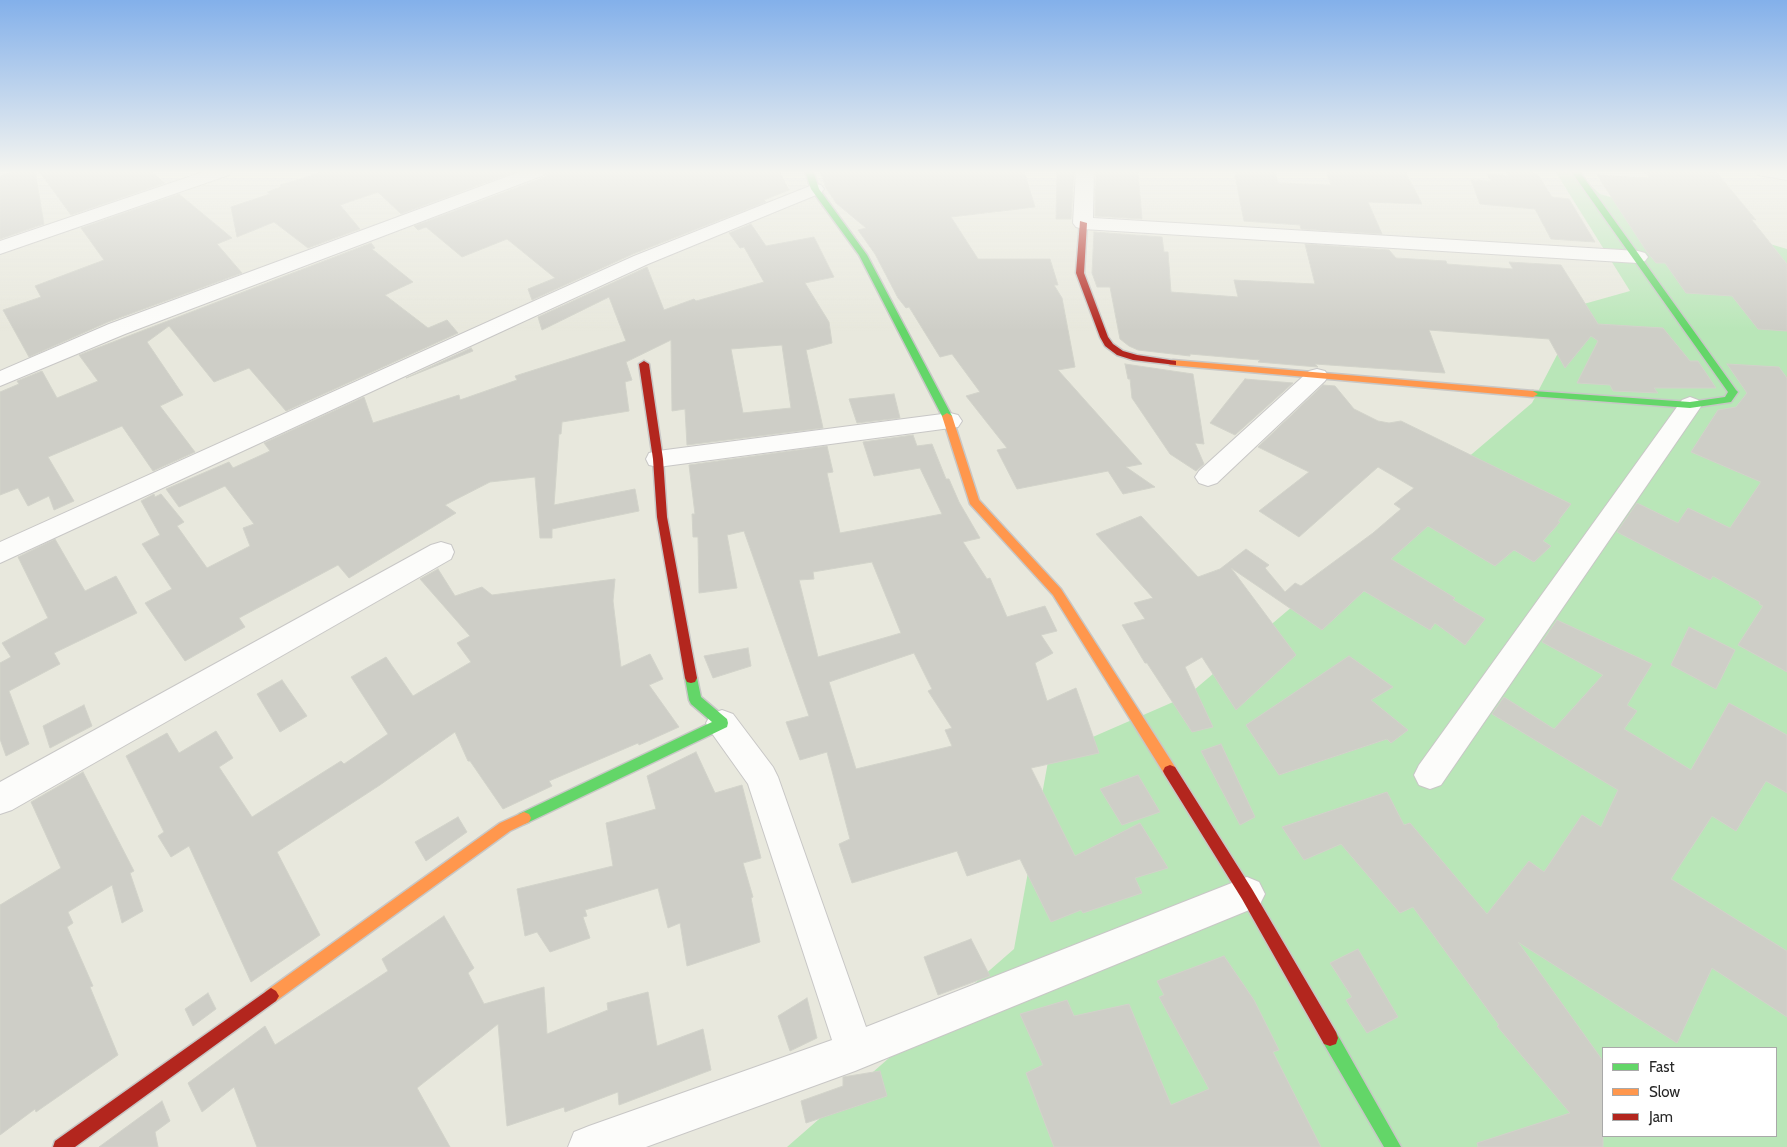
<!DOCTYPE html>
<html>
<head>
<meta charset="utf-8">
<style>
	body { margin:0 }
	#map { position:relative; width:1787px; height:1147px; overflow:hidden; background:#e8e8dd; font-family:Cabin,sans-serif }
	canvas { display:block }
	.legend { position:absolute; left:1602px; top:1047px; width:175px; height:90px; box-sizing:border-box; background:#fff; border:1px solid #a9a9a9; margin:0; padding:6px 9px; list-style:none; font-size:15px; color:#282828 }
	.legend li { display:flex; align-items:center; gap:10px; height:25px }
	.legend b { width:25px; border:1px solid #a9a9a9 }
</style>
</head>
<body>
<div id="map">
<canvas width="1787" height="1147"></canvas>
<ul class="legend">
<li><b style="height:6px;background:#63d668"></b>Fast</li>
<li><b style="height:6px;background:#ff974d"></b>Slow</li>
<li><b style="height:6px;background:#b3261e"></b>Jam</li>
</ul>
</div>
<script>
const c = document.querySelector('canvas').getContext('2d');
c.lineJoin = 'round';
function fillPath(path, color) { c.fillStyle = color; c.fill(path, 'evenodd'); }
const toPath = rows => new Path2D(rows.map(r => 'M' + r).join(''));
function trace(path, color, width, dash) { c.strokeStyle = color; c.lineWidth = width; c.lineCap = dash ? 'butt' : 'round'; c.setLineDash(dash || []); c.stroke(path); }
const green = toPath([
	[1555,171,1576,171,1600,194,1787,249,1787,1147,787,1147,1014,949,1049,756,1187,696,1532,403,1558,353,1573,307,1630,291],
	[1603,1048,1776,1048,1776,1136,1603,1136]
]);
const building = toPath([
	[16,171,35,171,44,224,0,239,0,176,16,171],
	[39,171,150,171,165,183,71,215,39,171],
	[326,171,517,171,401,214,378,192,340,205,360,229,308,248,274,222,237,237,231,207,270,194,267,192,281,187,280,185,326,171],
	[549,171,779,171,789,190,764,200,766,202,633,254,532,300,528,289,555,278,507,239,462,257,426,227,418,230,414,226,545,177,549,171],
	[820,171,1024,171,1035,207,951,217,978,259,1050,259,1058,285,1054,285,1062,298,1075,367,1058,370,1142,464,1126,467,1155,487,1123,494,1108,471,1017,489,997,450,1007,448,966,396,980,392,952,354,940,357,909,307,906,308,898,298,875,254,858,230,866,228,836,203,826,188,820,171],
	[1057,171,1074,171,1071,219,1056,219,1057,171],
	[1096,171,1138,171,1142,219,1095,216,1096,171],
	[1234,171,1275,171,1278,183,1331,185,1326,171,1405,171,1422,204,1368,202,1382,234,1301,229,1300,225,1244,221,1234,171],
	[1506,171,1531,171,1534,174,1538,175,1552,197,1569,199,1595,242,1551,239,1535,209,1480,204,1471,180,1491,181,1487,174,1509,176,1506,171],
	[1644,171,1717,173,1756,220,1751,219,1787,264,1787,331,1758,329,1732,296,1686,293,1665,263,1656,263,1647,252,1597,175,1650,178,1644,171],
	[179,194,232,238,217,244,242,273,108,322,29,357,3,310,41,297,35,286,104,260,81,228,179,194],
	[751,224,766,246,814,237,834,277,805,283,829,322,832,343,806,350,823,428,687,445,685,409,672,411,671,340,626,362,632,380,625,382,629,411,562,422,561,434,559,434,554,505,635,489,639,511,552,529,552,538,540,538,535,477,490,482,445,505,456,513,349,578,338,565,239,618,245,627,185,661,145,603,172,589,142,544,160,535,141,501,154,494,155,497,161,494,184,522,177,526,207,568,250,546,243,528,254,524,225,486,179,507,166,489,229,462,233,468,270,451,264,443,364,397,373,423,459,395,460,400,517,380,515,376,626,341,609,297,542,330,538,317,647,267,664,310,694,299,696,301,764,282,744,247,740,248,729,233,751,224],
	[782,345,791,408,743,413,731,349,782,345],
	[1094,232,1162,237,1164,252,1168,252,1171,292,1238,297,1234,280,1315,284,1305,244,1389,250,1396,258,1446,261,1447,264,1513,269,1509,262,1561,265,1598,324,1663,328,1690,361,1698,361,1716,388,1654,388,1658,393,1613,391,1610,385,1577,383,1598,341,1591,336,1565,368,1549,339,1429,330,1445,373,1315,364,1318,367,1258,362,1260,360,1190,354,1190,356,1138,350,1129,346,1120,339,1110,287,1097,287,1092,273,1094,232],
	[371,243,375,248,372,249,413,282,385,295,428,328,447,320,458,333,286,411,249,368,214,382,169,326,147,342,183,395,160,406,195,452,153,471,122,426,48,457,74,501,54,510,49,496,28,506,18,488,0,495,0,392,19,384,17,381,42,371,57,398,98,381,79,355,371,243],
	[471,348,473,351,406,378,471,348],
	[1125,364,1193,374,1204,444,1195,443,1204,464,1196,471,1170,454,1132,398,1130,379,1128,379,1125,364],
	[1727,364,1779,367,1787,378,1787,672,1738,645,1763,606,1759,604,1760,602,1713,576,1710,580,1617,532,1637,503,1678,523,1688,508,1730,528,1761,482,1691,452,1718,410,1736,407,1747,393,1727,364],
	[1245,379,1293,383,1235,435,1210,423,1245,379],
	[1323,385,1335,386,1354,409,1378,421,1389,423,1401,421,1571,504,1558,521,1560,522,1543,541,1551,546,1534,562,1514,550,1495,566,1428,526,1391,559,1455,598,1453,600,1485,619,1465,645,1435,623,1430,630,1364,591,1322,630,1231,568,1296,655,1236,710,1202,657,1185,667,1213,727,1192,732,1147,663,1145,663,1122,625,1145,619,1134,603,1153,598,1096,534,1141,516,1198,577,1220,569,1246,549,1269,565,1265,568,1285,592,1295,583,1301,586,1373,533,1401,509,1394,504,1414,488,1378,467,1299,537,1259,511,1309,472,1258,447,1323,385],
	[894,394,900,418,857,423,849,399,894,394],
	[913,435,917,446,932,444,946,479,949,479,959,502,980,538,963,542,987,579,990,578,1007,617,1045,606,1057,631,1041,635,1053,653,1035,663,1047,701,1076,688,1099,753,1031,768,1075,856,1140,823,1168,868,1135,878,1142,893,1083,913,1081,910,1051,922,1020,859,967,876,957,851,852,883,839,844,850,839,827,752,800,760,786,722,809,716,744,531,727,535,737,588,699,593,698,537,693,537,692,514,695,514,689,465,827,446,833,472,827,473,840,533,942,514,920,468,874,476,863,442,913,435],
	[872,562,901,633,818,657,799,580,814,579,813,572,872,562],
	[914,653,932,689,928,691,952,728,945,730,952,746,856,769,829,682,914,653],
	[55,539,85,591,116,576,137,613,54,653,60,664,9,691,29,744,6,756,0,739,0,663,11,657,2,643,48,618,18,557,55,539],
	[438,569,455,596,482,587,492,595,615,579,613,601,621,667,650,654,663,679,649,685,679,727,639,745,638,743,549,781,552,786,503,809,470,761,468,761,455,732,380,785,277,852,320,935,251,982,189,846,171,857,158,836,164,832,126,756,167,733,179,753,216,731,233,758,219,767,252,817,341,761,344,764,388,734,351,677,386,657,413,696,471,662,457,643,470,636,420,579,438,569],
	[1557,620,1652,664,1627,705,1637,711,1624,729,1691,770,1729,703,1787,735,1787,793,1766,781,1736,831,1712,816,1671,879,1787,951,1787,1017,1712,968,1677,1043,1518,942,1603,1061,1603,1147,1478,1147,1477,1143,1570,1113,1497,1026,1499,1025,1413,907,1400,913,1341,844,1304,860,1282,827,1387,792,1404,825,1410,823,1487,914,1529,861,1544,872,1582,815,1601,827,1618,790,1492,714,1504,697,1554,729,1603,675,1542,642,1557,620],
	[1689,627,1735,650,1716,689,1671,665,1689,627],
	[748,648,751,666,713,678,704,656,748,648],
	[1349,656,1393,687,1371,700,1408,730,1391,743,1387,739,1279,775,1246,725,1349,656],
	[282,680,307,716,280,732,257,694,282,680],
	[84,705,92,726,50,748,43,726,84,705],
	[1221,744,1255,817,1240,825,1201,751,1221,744],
	[696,752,715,793,742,785,761,858,743,863,753,897,751,898,760,942,687,966,680,923,668,928,658,888,585,910,587,916,583,917,590,938,550,952,537,932,525,936,517,889,613,866,606,823,656,809,647,776,696,752],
	[83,772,134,871,130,873,143,911,122,923,112,885,68,912,73,923,67,927,93,986,90,987,118,1055,36,1112,35,1109,0,1135,0,905,61,868,31,802,83,772],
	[1138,775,1160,812,1122,825,1100,789,1138,775],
	[458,817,467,832,426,861,415,842,458,817],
	[444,916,474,968,468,973,484,1004,544,987,547,1034,608,1010,607,1003,648,992,657,1046,703,1029,711,1070,619,1105,618,1092,565,1112,564,1107,507,1126,498,1024,417,1088,450,1147,257,1147,234,1087,202,1112,188,1083,265,1026,275,1045,388,971,382,959,444,916],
	[971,939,990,976,938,995,924,957,971,939],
	[1358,949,1398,1017,1367,1033,1346,1000,1352,997,1330,963,1358,949],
	[1224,956,1254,1000,1279,1050,1273,1052,1321,1147,1054,1147,1026,1073,1043,1065,1020,1014,1067,1000,1074,1016,1129,1004,1171,1105,1209,1089,1159,997,1164,995,1157,981,1224,956],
	[208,993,216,1009,193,1026,185,1009,208,993],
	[807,998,817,1038,790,1051,778,1016,807,998],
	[880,1071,887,1096,806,1123,801,1101,843,1086,843,1077,880,1071],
	[162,1101,170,1121,155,1132,158,1147,99,1147,162,1101]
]);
const street = toPath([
	[206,171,232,171,229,175,0,254,0,241,206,171],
	[522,171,547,171,544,175,125,334,0,386,0,371,109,324,522,171],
	[1076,171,1094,171,1093,218,1638,251,1645,253,1648,257,1645,261,1638,263,1083,229,1076,227,1073,223,1076,171],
	[1755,171,1787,171,1787,180,1758,175,1755,171],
	[815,184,821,185,824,189,821,193,648,264,0,563,0,542,634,256,815,184],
	[1317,369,1325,371,1328,376,1325,381,1217,483,1208,486,1199,483,1195,477,1199,471,1309,371,1317,369],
	[1690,397,1698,400,1702,405,1441,785,1430,789,1419,785,1414,775,1419,765,1682,400,1690,397],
	[950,413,958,415,962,421,958,427,658,467,649,465,646,459,649,453,658,451,950,413],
	[441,542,451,545,454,552,451,559,12,810,0,814,0,782,431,545,441,542],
	[722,710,733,714,773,767,778,777,866,1027,1247,877,1259,882,1265,894,1259,906,855,1071,646,1147,568,1147,574,1132,589,1126,832,1040,748,784,711,732,706,723,711,714,722,710]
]);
const fast = toPath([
	[805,171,813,171,819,189,867,255,952,416,950,418,944,418,942,416,859,255,811,189,805,171],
	[1571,171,1579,171,1736,390,1738,392,1731,402,1690,408,1530,396,1530,392,1533,391,1690,402,1725,397,1728,392,1571,171],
	[691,673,695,674,697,678,701,697,727,719,728,723,727,727,529,822,524,824,519,822,517,818,519,814,712,722,691,704,689,700,685,678,687,674,691,673],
	[1330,1030,1336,1032,1401,1147,1384,1147,1324,1044,1322,1038,1324,1032,1330,1030]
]);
const slow = toPath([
	[1173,360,1533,391,1538,394,1533,397,1170,365,1168,363,1173,360],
	[947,413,952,416,979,500,1061,589,1175,767,1177,771,1175,775,1170,777,1165,775,1053,595,970,504,942,416,947,413],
	[524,812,529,814,531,818,529,822,510,831,276,1001,271,1004,266,1001,263,996,266,991,500,823,524,812]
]);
const jam = toPath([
	[1080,221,1087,223,1084,273,1108,337,1113,344,1123,351,1137,355,1176,361,1176,365,1133,360,1117,355,1105,346,1100,337,1076,273,1080,221],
	[644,361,649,364,663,459,667,517,697,678,695,682,691,683,687,682,685,678,657,517,653,459,639,364,644,361],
	[1170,765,1175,767,1252,889,1336,1032,1338,1038,1336,1044,1330,1046,1324,1044,1242,899,1165,775,1163,771,1165,767,1170,765],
	[271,988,276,991,279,996,276,1001,75,1147,53,1147,55,1141,271,988]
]);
fillPath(green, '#b9e6b8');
fillPath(building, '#cecec7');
trace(building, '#d2d3ca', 1);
trace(street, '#c8c7c6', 2);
trace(fast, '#c8c7c6', 3);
trace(slow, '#c8c7c6', 3);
trace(jam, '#c8c7c6', 3);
fillPath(street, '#fcfcfa');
fillPath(fast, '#63d668');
fillPath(slow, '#ff974d');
fillPath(jam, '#b3261e');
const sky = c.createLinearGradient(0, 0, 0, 331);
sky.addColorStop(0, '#83b0ea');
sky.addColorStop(0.52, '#f5f5f0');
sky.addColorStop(1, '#f5f5f000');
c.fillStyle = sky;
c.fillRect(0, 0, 1787, 331);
</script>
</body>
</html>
